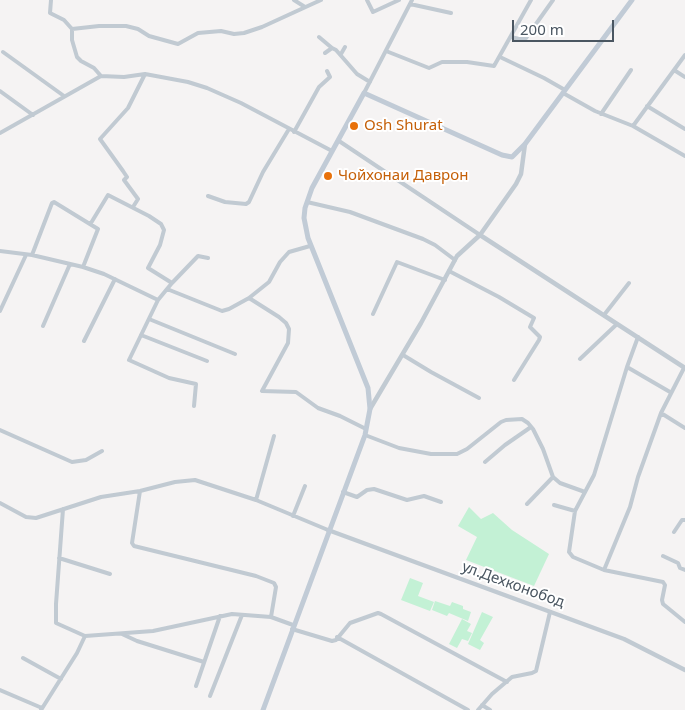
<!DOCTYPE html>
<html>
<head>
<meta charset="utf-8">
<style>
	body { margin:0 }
	#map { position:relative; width:685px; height:710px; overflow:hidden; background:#f5f3f3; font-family:"Noto Sans",sans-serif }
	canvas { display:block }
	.scale { position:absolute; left:512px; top:20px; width:102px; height:22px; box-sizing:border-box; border:2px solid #4a5661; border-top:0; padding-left:6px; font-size:15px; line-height:18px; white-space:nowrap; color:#4a5661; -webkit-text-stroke:4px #fff; paint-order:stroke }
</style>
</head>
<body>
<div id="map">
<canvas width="685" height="710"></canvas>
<div class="scale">200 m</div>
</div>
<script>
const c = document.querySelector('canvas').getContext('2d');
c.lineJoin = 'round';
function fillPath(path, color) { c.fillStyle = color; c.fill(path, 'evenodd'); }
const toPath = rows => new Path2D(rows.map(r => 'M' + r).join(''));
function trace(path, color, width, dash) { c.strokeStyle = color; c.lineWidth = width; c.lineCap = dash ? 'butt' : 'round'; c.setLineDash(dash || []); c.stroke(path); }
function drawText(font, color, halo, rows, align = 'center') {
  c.font = font + ' "Noto Sans",sans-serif'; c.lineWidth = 4; c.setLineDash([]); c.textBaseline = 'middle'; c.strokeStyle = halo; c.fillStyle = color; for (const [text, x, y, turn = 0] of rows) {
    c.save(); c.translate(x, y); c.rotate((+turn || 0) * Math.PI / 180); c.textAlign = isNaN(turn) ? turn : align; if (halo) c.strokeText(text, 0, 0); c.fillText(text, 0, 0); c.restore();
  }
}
const green = toPath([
	[469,507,481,519,493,513,512,530,549,554,534,586,466,560,477,537,458,526],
	[410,578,423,583,418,596,434,602,430,611,401,600],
	[435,601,450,606,452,602,463,606,463,609,471,612,468,621,449,613,447,616,432,610],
	[482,612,493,617,480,640,484,643,480,650,468,644],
	[462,619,471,624,467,631,472,633,468,641,462,639,457,648,449,644]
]);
const minor = toPath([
	[51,0,50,13,64,20,72,29,99,26,126,26,138,29,149,36,178,44,198,33,221,31,234,34,244,33,262,27,321,0],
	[294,0,305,7],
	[367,0,373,12,399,0],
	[410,4,451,13],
	[72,29,72,40,77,57,81,61,94,68,101,76],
	[319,37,332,48],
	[511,37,519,39,526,38,553,0],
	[386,51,429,68,442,62,467,62,494,66,531,0],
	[3,52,64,96],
	[325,53,332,48,336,50,357,74,370,82],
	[341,54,345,47],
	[500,57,544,78,565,90],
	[674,70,685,77],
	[0,91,33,115],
	[364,93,412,0],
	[563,93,595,111,633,126,685,156],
	[647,106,685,129],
	[601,114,631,70],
	[633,126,685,55],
	[294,132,319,87,330,77,327,71],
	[0,133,101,76,124,77,145,74,188,82,207,88,241,103,332,151],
	[339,141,480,235],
	[208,196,225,202,246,204,249,202,263,172,289,129],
	[307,202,350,212,423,239,435,245,455,260],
	[133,207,138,199,124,180,127,177,123,171,100,139,128,108,145,74],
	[91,223,108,195,149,216,161,224,164,230,160,245,148,268,172,283,167,289,222,311,229,309,249,298,269,282,280,262,289,252,310,246],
	[0,251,32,255,83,267,104,274,158,300],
	[32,255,52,203,54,202,98,229,83,267],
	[449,271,499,297,534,318,530,327,540,337,539,340,514,380],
	[172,283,198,256,208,258],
	[167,289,158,300,129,360,169,378,196,384,194,406],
	[249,298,279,317,286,323,289,329,288,343,262,391,296,392,318,408,340,416,366,429],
	[0,311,26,255],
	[373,314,397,262,445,280],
	[604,315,629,283],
	[149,319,235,354],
	[43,326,70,264],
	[141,335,207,361],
	[638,337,627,367,594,475,575,511,569,552,573,557,604,570,663,582,665,585,662,600,663,604,685,622],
	[84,341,115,279],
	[403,355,431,372,479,398],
	[580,359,617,324],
	[627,367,670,392],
	[661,413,685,428],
	[0,430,72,462,86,460,102,451],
	[365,435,399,448,431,454,457,454,467,449,501,422,506,420,522,419,528,423,533,429,543,449,553,477,560,483,585,492],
	[485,462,505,445,531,427],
	[140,491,132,543,134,546,256,576,274,583,276,587,271,617,293,625],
	[343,492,357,497,367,490,374,489,407,500,424,496,441,502],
	[256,500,274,436],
	[0,503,26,517,36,518,101,497,140,491,175,482,195,480,256,500,328,530],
	[527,504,553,477],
	[554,505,575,511],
	[63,509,56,604,56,623,85,636],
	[293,516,305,486],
	[674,532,682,520,685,520],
	[663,556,678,563,680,568,685,570],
	[59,558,110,574],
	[604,570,630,507,638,477,661,413,684,368],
	[292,629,332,641,336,640,350,623,378,613,381,614,507,682],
	[122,634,137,641,204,662],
	[337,637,468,710],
	[23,658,61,679],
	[196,686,220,616],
	[0,690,42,708],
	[210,696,242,615],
	[482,705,490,710],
	[41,710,77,653,85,636,153,631,232,614,271,617],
	[478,710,492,694,512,677,532,673,536,671,550,612]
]);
const tertiary = toPath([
	[525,144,521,174,516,184,480,235,685,368],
	[370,409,421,323,457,256,480,235],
	[328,530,624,639,685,670]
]);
const secondary = toPath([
	[263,710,365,435,370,409,368,388,308,238,304,218,305,208,312,188,364,93,502,155,512,157,525,144,632,0]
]);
const markers = [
	[354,126,5,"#e8710a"],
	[328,176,5,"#e8710a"]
];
const foodNames = [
	["Osh Shurat",364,126],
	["Чойхонаи Даврон",338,176]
];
const streetNames = [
	["ул.Дехконобод",513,585,20]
];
fillPath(green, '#c3f1d5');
trace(minor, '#c1cad2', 4);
trace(tertiary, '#c1cad2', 4.5);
trace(secondary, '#c1cbd6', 5);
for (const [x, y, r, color] of markers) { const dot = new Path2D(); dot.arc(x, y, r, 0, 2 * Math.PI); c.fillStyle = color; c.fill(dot); trace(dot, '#fff', 2); }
drawText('15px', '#c56008', '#fff', foodNames, 'left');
drawText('15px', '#4a5661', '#fff', streetNames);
</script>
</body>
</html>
